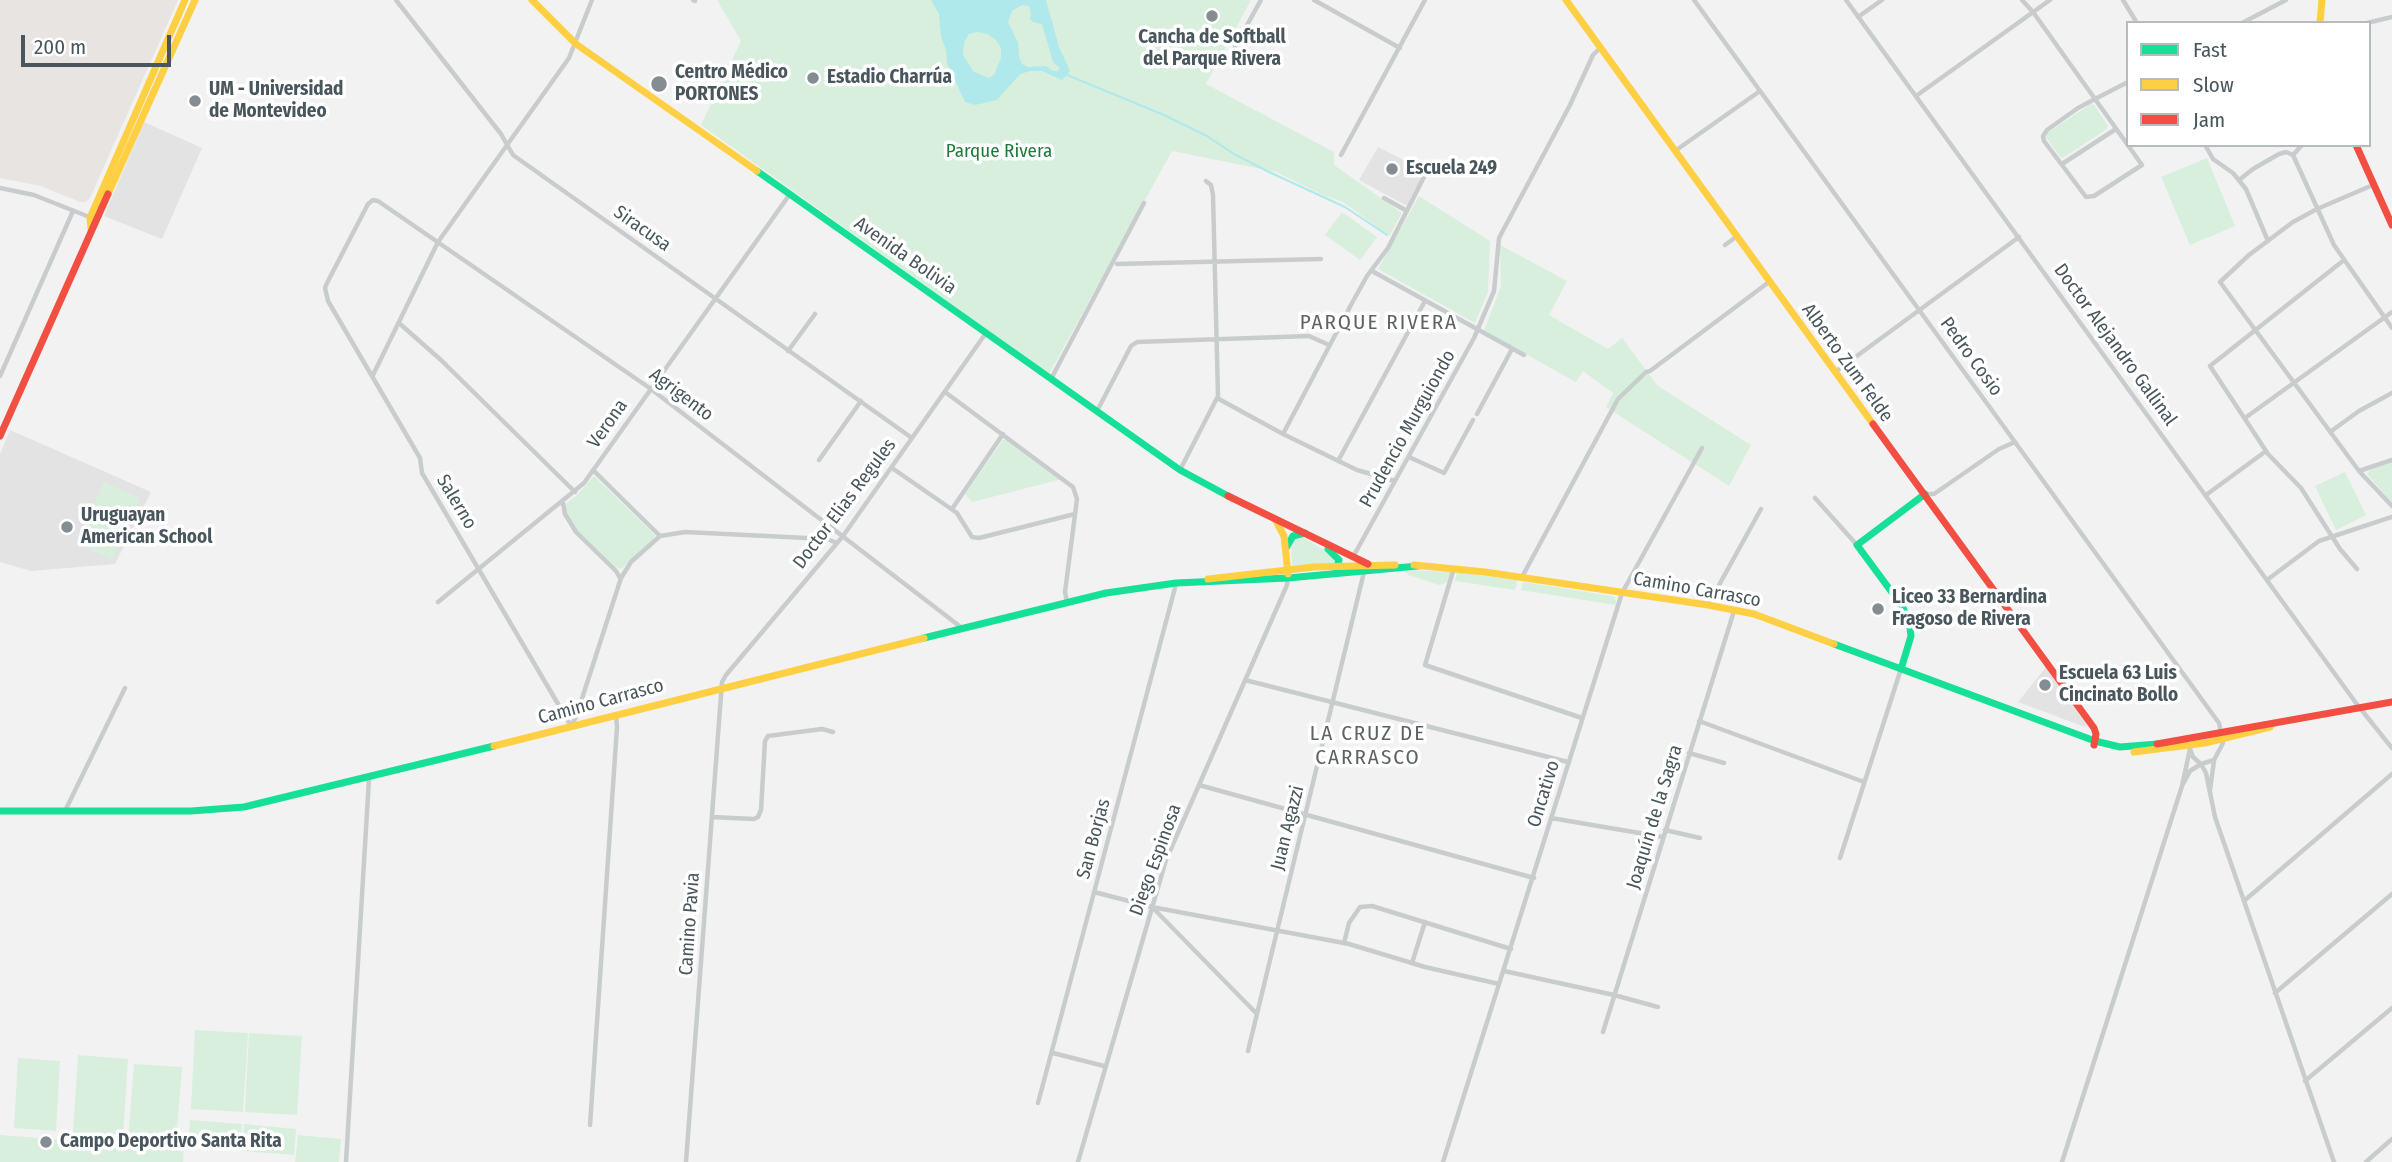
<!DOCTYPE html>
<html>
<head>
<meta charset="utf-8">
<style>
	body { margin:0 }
	#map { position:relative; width:2392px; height:1162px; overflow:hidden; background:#f2f2f2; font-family:"Fira Sans Condensed",sans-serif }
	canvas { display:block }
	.legend { position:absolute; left:2126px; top:21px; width:245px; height:126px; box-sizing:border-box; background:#fff; border:2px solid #b6bcbe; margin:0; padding:9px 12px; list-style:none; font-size:21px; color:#49575d }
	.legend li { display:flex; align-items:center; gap:14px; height:35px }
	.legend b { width:35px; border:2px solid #b6bcbe }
	.scale { position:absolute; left:21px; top:35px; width:150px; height:32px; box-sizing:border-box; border:4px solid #49575d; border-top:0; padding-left:9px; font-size:21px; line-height:24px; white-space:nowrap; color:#49575d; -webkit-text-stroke:5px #fff; paint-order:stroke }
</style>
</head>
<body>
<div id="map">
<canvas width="2392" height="1162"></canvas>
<ul class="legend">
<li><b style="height:9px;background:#16e098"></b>Fast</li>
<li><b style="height:9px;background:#ffcf43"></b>Slow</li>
<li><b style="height:9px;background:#f24e42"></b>Jam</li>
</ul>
<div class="scale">200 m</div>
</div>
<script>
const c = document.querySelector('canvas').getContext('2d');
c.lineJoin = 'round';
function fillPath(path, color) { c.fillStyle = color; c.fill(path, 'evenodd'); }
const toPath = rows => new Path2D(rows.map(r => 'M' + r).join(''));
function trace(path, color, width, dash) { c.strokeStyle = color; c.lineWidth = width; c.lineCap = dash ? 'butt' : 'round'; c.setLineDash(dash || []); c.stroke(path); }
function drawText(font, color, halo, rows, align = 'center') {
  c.font = font + ' "Fira Sans Condensed",sans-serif'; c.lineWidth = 7; c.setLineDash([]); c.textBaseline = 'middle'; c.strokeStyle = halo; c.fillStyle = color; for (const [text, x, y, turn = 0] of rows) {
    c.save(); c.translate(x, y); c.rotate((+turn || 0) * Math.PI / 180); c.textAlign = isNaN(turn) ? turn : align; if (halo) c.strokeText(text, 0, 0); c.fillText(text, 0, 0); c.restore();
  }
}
const commercial = toPath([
	[0,0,178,0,90,198,86,202,80,202,41,186,0,178]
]);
const education = toPath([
	[144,122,202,148,162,239,104,216],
	[1378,147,1413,165,1424,174,1407,206,1359,180],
	[10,430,151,492,115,564,31,571,0,562,0,454],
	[2046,667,2087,725,2085,727,2018,702]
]);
const green = toPath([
	[717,0,1251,0,1206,84,1334,152,1334,165,1402,213,1389,236,1343,202,1323,195,1276,172,1172,151,1049,374,701,125,741,41],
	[2091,104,2094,105,2108,126,2107,129,2063,158,2060,157,2046,137,2047,133],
	[2207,158,2235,226,2190,245,2161,177],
	[1419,196,1490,241,1488,292,1475,323,1378,269],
	[1342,212,1377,237,1360,260,1325,235],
	[1500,245,1567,281,1549,315,1608,349,1622,338,1658,386,1751,445,1729,486,1606,407,1613,393,1583,371,1576,382,1484,331,1501,286],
	[1003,440,1008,440,1062,479,972,502,965,494],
	[2392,462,2392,503,2367,474,2370,470],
	[2345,472,2366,515,2336,530,2315,486],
	[594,476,655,535,653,540,621,569,615,567,575,529,567,513,565,505,578,494],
	[104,482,140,498,112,559,77,544],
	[1302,537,1333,555,1335,564,1292,566,1291,542,1292,540],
	[1409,570,1450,572,1450,575,1448,582,1439,585,1408,575,1407,573],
	[1457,572,1516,580,1517,584,1515,590,1455,581],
	[1523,582,1612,596,1615,597,1616,602,1615,605,1521,590],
	[195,1030,248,1033,243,1112,191,1109],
	[249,1033,302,1036,297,1115,245,1112],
	[78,1055,128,1059,123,1137,73,1134],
	[18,1058,60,1061,56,1131,14,1128],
	[134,1064,182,1067,176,1142,128,1139],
	[190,1120,242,1124,240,1150,188,1146],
	[244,1124,296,1129,294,1155,242,1151],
	[0,1135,184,1149,183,1162,0,1162],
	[298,1135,341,1139,339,1162,295,1162]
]);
const water = toPath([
	[931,0,1046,0,1059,47,1070,71,1062,80,1042,71,1031,71,1020,74,997,100,975,105,965,102,947,63,946,50,941,36,939,14],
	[1022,5,1029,6,1031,14,1030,19,1033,22,1042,24,1053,62,1060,68,1058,71,1053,71,1046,66,1028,67,1022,64,1019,57,1018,43,1008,22,1012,11],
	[977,32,988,34,996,40,1001,48,1001,58,994,75,989,78,974,72,963,55,964,43,969,34]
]);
const stream = toPath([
	[1067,75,1164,115,1207,136,1234,154,1267,171,1345,207,1387,235]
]);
const street = toPath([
	[396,0,501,134,513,155,912,438],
	[693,0,695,1],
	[1314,0,1400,48],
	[1694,0,2219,723,2223,743,2214,760,2201,764,2193,757,2189,746],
	[1846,0,2356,703,2392,748],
	[2022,0,2033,12,2095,99,2142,165,2094,196,2086,197,2044,141,2043,136,2047,130,2078,108,2095,99,2128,82],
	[2123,0,2137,23],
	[1858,17,1882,0],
	[2242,23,2286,0],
	[2367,23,2392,17],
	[1226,63,1261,0],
	[1916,96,2050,0],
	[2205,145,2213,159,2233,173,2246,189,2268,241],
	[1675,151,1760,91],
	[1341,155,1425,0],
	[2293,155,2334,245,2392,328],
	[2293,155,2302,145],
	[2062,164,2116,129],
	[2239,180,2253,169,2279,154,2286,152,2293,155],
	[2373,185,2317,209,2293,222,2249,255,2220,282,2359,471,2392,506],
	[0,188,34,195,92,218],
	[1384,198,1407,211],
	[1725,245,1736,237],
	[2344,260,2210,366,2268,454,2301,488,2340,549,2357,569],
	[1117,264,1321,259],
	[1372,271,1524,355],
	[399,323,441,360,575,492],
	[788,351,815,314],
	[1835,372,2019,237],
	[373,375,438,242,569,58,592,0],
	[0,376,73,211],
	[1051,379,1144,203],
	[945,392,1073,487,1077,499,1065,592,1067,602],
	[1217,398,1283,434,1357,470,1395,481],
	[1097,411,1131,346,1137,342,1309,336,1329,345],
	[1477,414,1512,349],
	[2245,418,2392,312],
	[2330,432,2359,411,2392,393],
	[1283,434,1352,303,1367,276,1388,248,1425,175],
	[1409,457,1444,473,1473,420],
	[819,460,861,401],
	[1338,461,1425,301],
	[892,468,957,513,972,537,979,538,1075,514],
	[593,470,660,536],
	[1180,470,1218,396,1213,195,1211,185,1206,181],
	[2359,471,2392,460],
	[1925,494,1934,494,1999,449,2015,442],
	[2206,495,2266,451],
	[1815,498,1857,545],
	[563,503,565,514,576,532,616,571,620,578],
	[952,509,1003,434],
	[837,543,827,539,685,532,660,536,631,562,621,578,576,717,571,726,422,473,420,458,328,301,325,288,327,283,368,204,373,200,378,201,651,389,962,628],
	[1353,557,1474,338,1494,291,1499,238,1570,105,1593,55,1600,48],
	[1454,568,1425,665,1582,718],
	[1522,577,1618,399,1646,372,1650,371,1769,282],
	[2267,580,2319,541,2392,517],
	[438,602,584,483,790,194],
	[1708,605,1761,509],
	[1245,680,1568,762],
	[1699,721,1864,782],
	[1689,753,1724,763],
	[1199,785,1534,878],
	[2182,786,2190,771,2201,764,2206,773,2215,817,2334,1162],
	[2210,790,2214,761],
	[65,811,125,688],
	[712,817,754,819,758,817,761,810,765,741,768,736,822,729,833,732],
	[1551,818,1663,837],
	[1665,830,1700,838],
	[1840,858,1901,669],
	[1094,892,1152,907,1349,944,1425,967,1499,984],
	[2244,901,2392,774],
	[1152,907,1257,1014],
	[1344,943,1349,923,1360,907,1372,906,1511,949],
	[1412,963,1425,922],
	[1504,971,1614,995,1658,1007],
	[2275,993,2392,894],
	[1603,1032,1734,611],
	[1248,1051,1364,572],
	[1053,1053,1104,1066],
	[2305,1081,2392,1008],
	[1038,1103,1176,584],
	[590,1125,617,727,616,715],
	[346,1162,369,779],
	[686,1162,722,682,726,675,843,536,986,333],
	[1078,1162,1166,860,1287,585,1288,578],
	[1443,1162,1622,593,1702,448],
	[2062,1162,2182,786,2190,749],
	[2366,1162,2392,1139]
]);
const fast = toPath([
	[757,171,1180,470,1228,496],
	[1286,548,1293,536,1305,533],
	[1328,549,1339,560,1336,569],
	[924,638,1106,593,1176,583,1288,578,1418,566],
	[1834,644,2095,741,2120,747,2157,744],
	[1901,669,1911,636,1909,620,1902,606,1857,545,1925,494],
	[0,811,191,811,244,807,494,746]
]);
const slow = toPath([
	[532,0,576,44,757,171],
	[1566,0,1873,424],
	[2320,23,2322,0],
	[108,194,195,0],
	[91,229,90,218,185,0],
	[1276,521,1284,536,1288,574],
	[1414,565,1485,572,1708,605,1754,614,1834,644],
	[1208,579,1314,567,1395,565],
	[494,746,924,638],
	[2134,752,2205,743,2270,727]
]);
const jam = toPath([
	[2356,145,2392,225],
	[1873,424,2094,728,2096,734,2094,745],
	[0,436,108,194],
	[1228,496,1368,564],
	[2157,744,2392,702]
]);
const markers = [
	[1212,16,7,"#848d91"],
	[813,78,7,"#848d91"],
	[659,84,9,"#848d91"],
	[195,101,7,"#848d91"],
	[1392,169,7,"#848d91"],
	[67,527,7,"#848d91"],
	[1878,609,7,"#848d91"],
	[2045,685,7,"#848d91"],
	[46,1142,7,"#848d91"]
];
const poiNames = [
	["Cancha de Softball",1212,38,"center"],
	["del Parque Rivera",1212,60,"center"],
	["Centro Médico",675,73],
	["PORTONES",675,95],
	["Estadio Charrúa",827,78],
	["UM - Universidad",209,90],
	["de Montevideo",209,112],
	["Escuela 249",1406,169],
	["Uruguayan",81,516],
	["American School",81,538],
	["Liceo 33 Bernardina",1892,598],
	["Fragoso de Rivera",1892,620],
	["Escuela 63 Luis",2059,674],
	["Cincinato Bollo",2059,696],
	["Campo Deportivo Santa Rita",60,1142]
];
const parkNames = [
	["Parque Rivera",999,152]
];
const streetNames = [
	["Siracusa",642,229,35],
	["Avenida Bolivia",905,256,35],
	["Doctor Alejandro Gallinal",2115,345,54],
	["Pedro Cosio",1971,357,54],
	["Alberto Zum Felde",1847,363,54],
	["Agrigento",681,395,37],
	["Verona",608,424,-55],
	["Prudencio Murguiondo",1408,429,-61],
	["Salerno",456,502,59],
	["Doctor Elias Regules",845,504,-53],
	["Camino Carrasco",1697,590,10],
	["Camino Carrasco",601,702,-15],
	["Oncativo",1544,794,-73],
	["Joaquín de la Sagra",1655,817,-73],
	["Juan Agazzi",1288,828,-76],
	["San Borjas",1094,839,-75],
	["Diego Espinosa",1156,860,-70],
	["Camino Pavia",690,924,-86]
];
const neighbourhoodNames = [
	["PARQUE RIVERA",1379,323],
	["LA CRUZ DE",1368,734],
	["CARRASCO",1368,758]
];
fillPath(commercial, '#e7e4e1');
fillPath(education, '#e4e3e3');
fillPath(green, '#d8efdd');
fillPath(water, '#afe9eb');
trace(stream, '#afe9eb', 2);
trace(street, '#c9cccd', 4.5);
trace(fast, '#16e098', 7);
trace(slow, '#ffcf43', 7);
trace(jam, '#f24e42', 7);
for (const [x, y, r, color] of markers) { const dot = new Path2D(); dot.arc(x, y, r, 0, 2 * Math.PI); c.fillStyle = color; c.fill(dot); trace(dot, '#fff', 2.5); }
drawText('bold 19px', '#49575d', '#fff', poiNames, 'left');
drawText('19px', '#1d7c3b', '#fff', parkNames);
drawText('19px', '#49575d', '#fff', streetNames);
c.letterSpacing = '2px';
drawText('21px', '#5d6265', '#fff', neighbourhoodNames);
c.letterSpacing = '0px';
</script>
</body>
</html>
